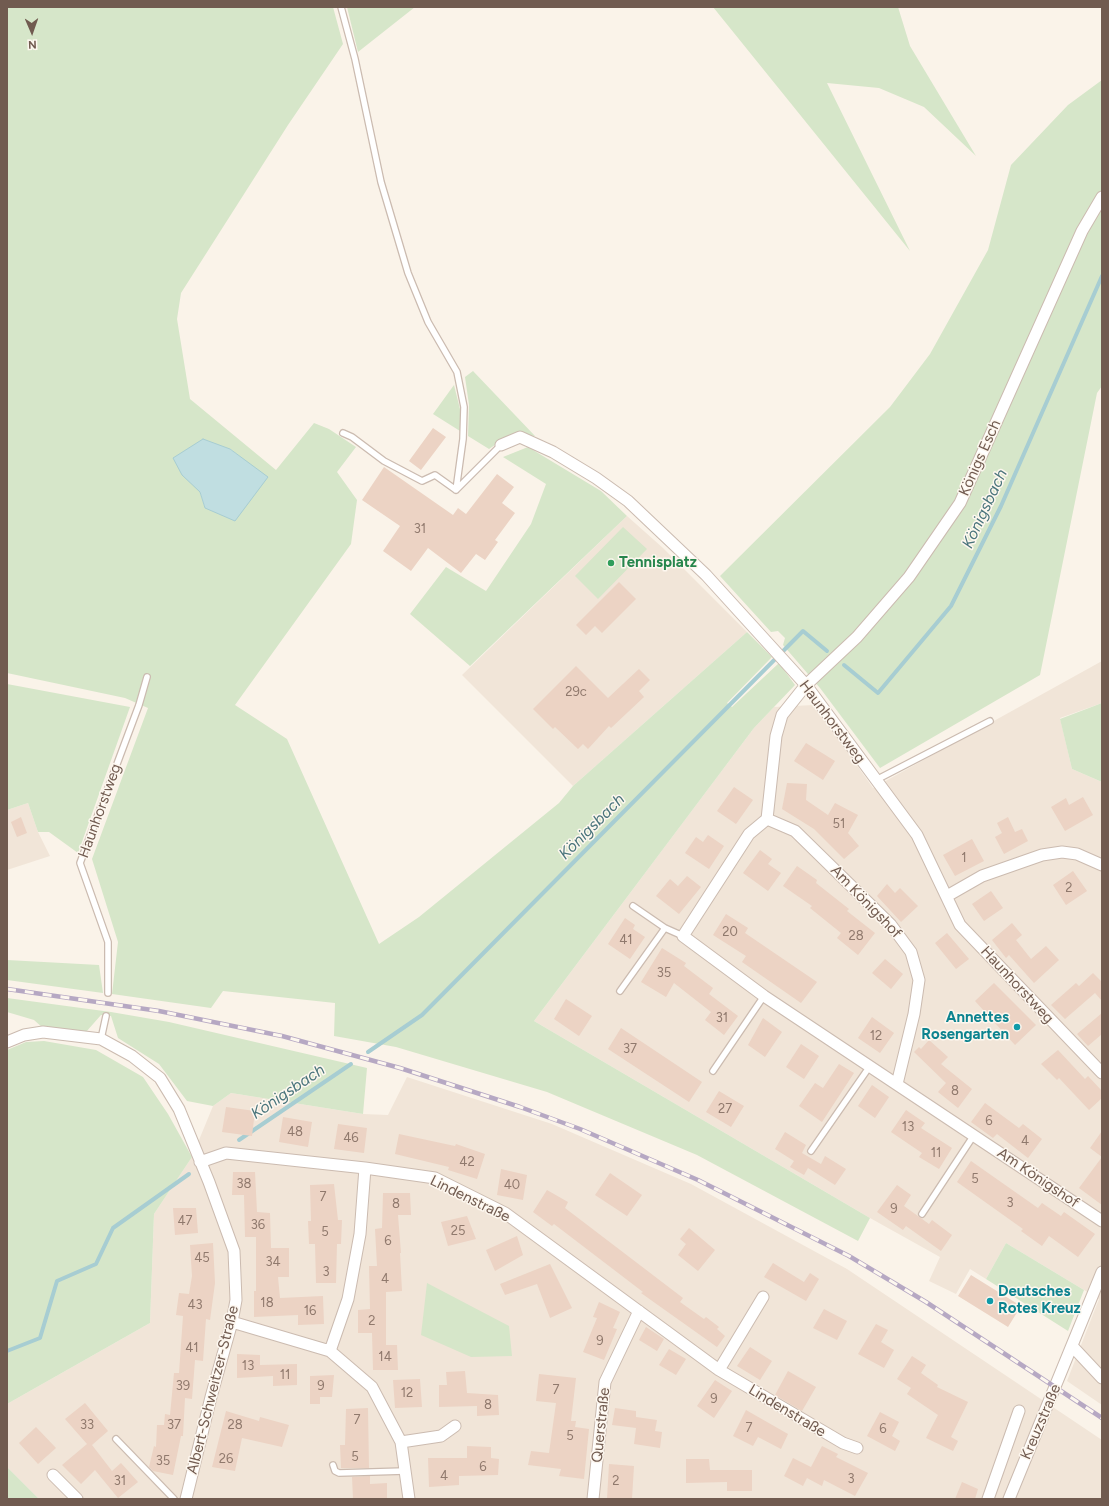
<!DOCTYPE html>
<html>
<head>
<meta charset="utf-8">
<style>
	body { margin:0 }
	#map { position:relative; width:1109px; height:1506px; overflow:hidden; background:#faf3e9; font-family:Figtree,sans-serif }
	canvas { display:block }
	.frame { position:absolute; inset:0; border:8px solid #715b50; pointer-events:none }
	.north { position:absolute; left:12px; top:12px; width:40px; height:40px; -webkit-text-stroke:3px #fdf7ef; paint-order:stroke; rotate:178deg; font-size:11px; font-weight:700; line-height:16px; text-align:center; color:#715b50 }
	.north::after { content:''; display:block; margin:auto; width:14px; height:18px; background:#715b50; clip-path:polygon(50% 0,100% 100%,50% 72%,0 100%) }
</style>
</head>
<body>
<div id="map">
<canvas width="1109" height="1506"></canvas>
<div class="frame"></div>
<div class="north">N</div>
</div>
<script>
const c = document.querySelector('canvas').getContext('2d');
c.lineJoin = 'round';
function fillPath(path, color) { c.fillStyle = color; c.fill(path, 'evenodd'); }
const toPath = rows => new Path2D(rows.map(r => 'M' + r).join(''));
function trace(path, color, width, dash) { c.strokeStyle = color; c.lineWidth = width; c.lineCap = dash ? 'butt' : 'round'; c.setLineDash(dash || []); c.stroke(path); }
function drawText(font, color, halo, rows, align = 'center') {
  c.font = font + ' Figtree,sans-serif'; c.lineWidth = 3; c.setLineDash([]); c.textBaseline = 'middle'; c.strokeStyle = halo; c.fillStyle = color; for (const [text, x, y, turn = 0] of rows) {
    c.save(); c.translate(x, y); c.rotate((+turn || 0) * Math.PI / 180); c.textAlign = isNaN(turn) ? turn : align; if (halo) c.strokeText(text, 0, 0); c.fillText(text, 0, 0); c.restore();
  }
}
const residential = toPath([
	[627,516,663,548,747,632,573,786,462,675],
	[1102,661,1102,703,1060,718,1072,769,1102,782,1102,1405,1067,1381,1099,1299,1006,1243,986,1279,970,1269,956,1294,929,1281,940,1257,870,1218,534,1021,754,728,774,707,814,705,873,788],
	[28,803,38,832,50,856,7,870,7,810],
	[407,1077,552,1124,691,1184,847,1269,1102,1440,1102,1499,39,1499,7,1467,7,1404,150,1323,154,1214,192,1157,213,1106,231,1093,363,1114,388,1115]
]);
const green = toPath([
	[7,7,333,7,343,44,288,125,181,293,177,319,190,399,276,470,314,423,329,429,356,447,337,472,357,500,351,544,235,705,287,739,379,944,419,917,559,803,573,786,747,632,772,657,727,703,732,707,779,663,795,685,754,728,534,1021,870,1218,858,1241,697,1155,547,1092,396,1047,334,1036,335,1003,223,991,211,1008,112,994,118,942,92,859,148,708,125,698,7,673],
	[230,449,240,457,205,508,200,492],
	[347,7,415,7,358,52],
	[713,7,898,7,910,46,976,156,924,107,879,88,827,83,910,251],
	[1102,80,1102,386,1097,393,1040,675,880,768,820,688,783,645,785,638,778,631,771,632,720,576,890,407,930,354,988,250,1011,165,1068,105],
	[473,371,535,436,511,434,489,449,468,436,469,405,465,377],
	[454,385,460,409,460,431,433,414],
	[528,447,601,491,627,516,470,666,410,614,446,567,486,591,531,524,546,484,503,457],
	[623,527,647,549,598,599,575,576],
	[7,684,130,707,78,853,49,832,38,832,28,803,7,810],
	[1102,703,1102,782,1072,769,1060,719],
	[7,960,99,965,103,993,7,980],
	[7,998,111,1012,169,1022,367,1068,363,1114,231,1093,213,1106,187,1101,159,1064,118,1038,111,1016,101,1015,86,1032,43,1028,34,1020,7,1012],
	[44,1041,96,1050,143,1077,168,1114,192,1157,154,1214,150,1323,7,1404,7,1050,26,1042],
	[1006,1243,1084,1290,1068,1331,986,1279],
	[427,1283,509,1326,512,1356,471,1357,421,1335],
	[7,1467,39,1499,7,1499]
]);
const water = toPath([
	[203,439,230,449,268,477,235,521,205,508,200,492,182,475,173,458,203,439]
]);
const stream = toPath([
	[844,665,878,693,951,606,1001,506,1102,276],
	[368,1052,422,1015,803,631,827,651],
	[239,1140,351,1064],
	[7,1351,40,1338,57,1281,96,1264,113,1228,189,1174]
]);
const building = toPath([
	[433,428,446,437,421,470,409,461],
	[384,467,453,515,458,508,466,514,497,474,514,487,502,503,515,513,495,540,498,542,485,560,476,554,461,573,428,548,411,571,383,551,400,526,362,500],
	[619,582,636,599,602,633,595,626,586,635,576,625],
	[576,666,608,698,639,669,650,680,639,691,644,697,611,728,609,726,588,749,583,744,578,749,555,727,553,729,533,709],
	[806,743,835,761,823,780,794,761],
	[787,783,807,784,806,800,828,815,835,803,858,815,848,833,859,846,844,859,814,829,782,809],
	[734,787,753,800,736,824,717,811],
	[1083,797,1093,815,1065,831,1051,807,1066,798,1069,805],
	[21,817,27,833,17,837,11,822],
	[1008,817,1015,832,1022,829,1028,841,1004,854,995,837,1002,833,997,823],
	[708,835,724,846,709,869,685,853,696,837,703,842],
	[972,839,984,861,955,876,943,855],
	[760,850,772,859,768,864,781,873,768,891,743,873],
	[797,866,817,880,816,883,849,909,847,911,875,933,858,955,837,938,841,933,810,908,812,906,783,886],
	[1073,871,1087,891,1066,905,1053,885],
	[687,876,701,887,679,914,656,896,670,879,678,886],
	[887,884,895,893,900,888,918,906,901,922,877,896],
	[991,891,1003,908,984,921,972,904],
	[726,914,748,928,745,933,817,982,801,1003,742,962,746,956,713,935],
	[625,918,635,925,633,929,645,937,630,959,608,944],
	[1012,923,1022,935,1016,940,1031,959,1046,946,1059,960,1034,983,1009,955,1006,958,992,940],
	[947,933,969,959,956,969,935,943],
	[662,948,686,963,684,966,713,988,709,994,738,1016,724,1035,705,1020,711,1012,674,983,666,997,641,982],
	[885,959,903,974,891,989,872,973],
	[1093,973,1102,982,1102,1001,1095,993,1065,1019,1051,1005,1076,983,1079,986],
	[994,983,1036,1025,1015,1045,975,1001],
	[566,999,592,1016,579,1036,554,1019],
	[1102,1013,1102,1034,1088,1046,1077,1034],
	[872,1017,894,1033,880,1053,858,1038],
	[763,1018,782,1032,765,1057,748,1045],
	[621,1028,702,1082,689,1102,608,1049],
	[929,1040,948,1057,941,1064,972,1089,958,1108,938,1092,946,1083,914,1052,919,1047,921,1049],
	[801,1044,819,1056,804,1079,786,1067],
	[1058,1050,1085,1079,1088,1076,1102,1091,1102,1098,1089,1110,1059,1078,1057,1080,1041,1064],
	[839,1064,854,1073,822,1122,799,1106,815,1083,823,1088],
	[872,1085,889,1097,875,1118,858,1106],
	[719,1091,744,1106,731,1127,706,1112],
	[985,1103,1019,1128,1023,1124,1042,1139,1028,1158,997,1134,993,1138,971,1122],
	[226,1107,255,1111,252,1136,222,1132],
	[906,1110,925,1123,921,1128,952,1148,939,1169,919,1157,922,1153,891,1132],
	[283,1117,312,1122,308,1147,279,1142],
	[338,1124,367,1128,364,1153,334,1149],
	[1102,1131,1102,1205,1079,1188,1102,1157,1090,1148],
	[785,1132,806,1145,802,1153,821,1164,825,1156,846,1169,835,1185,808,1168,804,1175,790,1167,794,1161,775,1149],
	[399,1134,455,1146,456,1144,485,1154,477,1179,448,1170,449,1167,395,1154],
	[971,1161,1038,1208,1042,1203,1061,1216,1064,1212,1095,1234,1078,1257,1049,1236,1042,1246,1021,1231,1023,1229,957,1182],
	[501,1169,527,1175,523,1200,497,1195],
	[233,1172,255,1172,257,1212,270,1213,271,1248,289,1248,289,1277,278,1277,280,1298,323,1296,324,1324,298,1325,298,1315,254,1317,254,1291,256,1291,256,1237,245,1237,244,1195,232,1195],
	[610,1173,642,1195,627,1216,595,1195],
	[334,1184,338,1220,342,1220,341,1244,337,1244,336,1283,316,1283,315,1244,309,1244,308,1221,311,1221,310,1185],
	[897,1185,911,1195,904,1206,929,1224,932,1220,952,1235,941,1251,906,1226,903,1230,877,1212],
	[547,1190,568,1202,565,1208,683,1298,680,1302,704,1319,706,1317,719,1327,717,1329,725,1336,717,1347,641,1293,643,1292,554,1224,552,1226,533,1212],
	[383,1193,410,1193,411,1215,398,1215,401,1253,400,1253,402,1291,386,1292,386,1345,397,1345,398,1370,373,1370,372,1333,358,1333,358,1310,370,1309,369,1266,377,1266,375,1229,382,1228],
	[173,1208,196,1208,198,1233,175,1235],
	[467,1216,476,1239,448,1246,441,1222],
	[689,1228,715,1250,698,1271,678,1255,686,1244,680,1239],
	[517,1236,523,1255,495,1271,486,1250],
	[213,1243,215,1283,210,1320,206,1319,203,1361,195,1360,192,1399,185,1398,183,1436,181,1436,173,1475,153,1471,149,1467,154,1446,156,1447,157,1425,164,1425,165,1414,170,1415,174,1373,179,1373,183,1316,176,1315,179,1293,189,1294,192,1276,190,1245],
	[773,1263,804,1282,810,1273,819,1279,806,1301,764,1277],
	[550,1264,572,1308,550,1318,537,1284,505,1295,500,1284],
	[971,1275,1021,1306,1008,1327,958,1296],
	[599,1302,620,1312,613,1328,617,1329,604,1360,583,1352,597,1318,593,1317],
	[824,1309,847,1321,837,1340,813,1328],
	[876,1324,888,1330,881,1342,894,1350,884,1368,858,1354],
	[646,1327,664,1339,657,1351,639,1340],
	[750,1347,772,1361,760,1380,737,1366],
	[669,1349,686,1359,676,1375,659,1365],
	[237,1354,260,1355,260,1365,297,1364,297,1385,273,1386,273,1376,237,1378],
	[912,1356,926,1365,921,1373,938,1385,937,1387,968,1402,951,1437,958,1441,953,1451,926,1438,938,1415,907,1394,911,1388,897,1379],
	[465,1371,467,1393,498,1395,499,1415,477,1416,477,1406,439,1407,439,1385,447,1385,446,1372],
	[788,1371,816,1387,802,1411,775,1395],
	[539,1374,576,1378,571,1421,576,1421,575,1427,589,1429,584,1479,559,1476,561,1469,528,1465,531,1451,549,1453,556,1403,536,1401],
	[334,1375,332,1397,320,1397,320,1404,310,1404,310,1376],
	[420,1379,422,1407,395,1408,393,1380],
	[715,1380,732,1391,714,1418,697,1406],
	[85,1403,108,1431,92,1445,112,1471,121,1463,138,1482,118,1498,95,1470,81,1484,62,1465,87,1444,65,1419],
	[368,1408,369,1468,341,1468,340,1445,345,1445,346,1409],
	[615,1408,636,1411,636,1417,657,1420,655,1431,662,1432,660,1448,634,1444,636,1428,612,1425],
	[746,1410,788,1434,781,1449,758,1437,753,1446,733,1436],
	[226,1411,259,1421,260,1417,289,1425,282,1447,242,1438,235,1471,212,1467],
	[880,1412,899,1422,892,1436,900,1441,895,1451,867,1436],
	[36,1427,56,1448,38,1464,19,1443],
	[467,1446,491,1447,491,1458,499,1459,498,1475,459,1476,459,1485,429,1487,428,1458,467,1458],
	[822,1446,838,1454,836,1457,868,1473,855,1496,824,1480,822,1486,807,1478,803,1486,784,1476,793,1458,811,1467],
	[686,1459,709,1459,710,1470,752,1470,752,1491,727,1491,727,1482,686,1483],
	[609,1464,634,1466,632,1499,607,1499],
	[370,1476,370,1484,387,1483,387,1499,353,1499,352,1477],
	[962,1482,978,1489,975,1499,955,1499]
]);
const lane = toPath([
	[341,7,355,59,381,182,408,273,428,322,457,372,464,407,463,439,456,490],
	[343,433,352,437,384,461,422,481,435,475,456,490,501,445],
	[876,780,990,721],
	[633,906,665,928],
	[620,991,665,928,683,936],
	[108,993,108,942,80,863,139,705,147,677],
	[101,1039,106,1016],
	[713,1071,764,996],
	[811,1151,870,1066],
	[922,1214,974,1135],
	[116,1439,174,1499],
	[333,1465,335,1471,339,1473,405,1471]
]);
const street = toPath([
	[1102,197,1082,231,960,503,909,577,857,637,806,685,782,715,776,736,767,819,749,834,683,936,764,996,1102,1221],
	[501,445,520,437,553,452,596,478,628,501,706,575,806,685,917,835,960,925,1102,1073],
	[767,819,795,831,891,925,911,952,919,980,914,1014,897,1084],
	[947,896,982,876,1042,855,1062,852,1077,854,1102,865],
	[7,1042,24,1035,43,1032,101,1039,132,1056,160,1078,179,1109,209,1182,234,1251,236,1300,232,1322,211,1397,186,1499],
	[200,1162,226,1153,365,1168,435,1178,505,1213,719,1370,843,1443,857,1448],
	[232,1322,330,1351,372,1387,401,1442,409,1499],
	[1072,1346,1102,1378],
	[330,1351,348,1299,360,1234,365,1168],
	[719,1370,763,1297],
	[401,1442,441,1436,455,1426],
	[53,1475,77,1499],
	[593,1499,605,1382,639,1311],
	[988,1499,1019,1411],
	[1009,1499,1102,1272]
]);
const rail = toPath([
	[7,989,159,1011,282,1036,400,1068,520,1107,580,1129,698,1180,849,1256,926,1302,1102,1418]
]);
const markers = [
	[611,563,4,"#2e9e5b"],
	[1017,1027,4,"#0f9aa8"],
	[990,1301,4,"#0f9aa8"]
];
const numberNames = [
	["31",420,529],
	["29c",576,692],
	["51",839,824],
	["1",964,858],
	["2",1069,888],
	["20",730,932],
	["28",856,936],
	["41",626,940],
	["35",664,973],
	["31",722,1018],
	["12",876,1036],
	["37",630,1049],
	["8",955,1091],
	["27",725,1109],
	["6",989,1121],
	["13",908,1127],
	["48",295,1132],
	["46",351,1138],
	["4",1025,1141],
	["11",936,1153],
	["42",467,1162],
	["5",975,1179],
	["38",244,1184],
	["40",512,1185],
	["7",323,1197],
	["3",1010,1203],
	["8",396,1204],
	["9",894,1209],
	["47",185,1221],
	["36",258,1225],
	["25",458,1231],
	["5",325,1232],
	["6",388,1241],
	["45",202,1258],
	["34",273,1262],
	["3",326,1272],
	["4",385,1279],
	["18",267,1303],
	["43",195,1305],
	["16",310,1311],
	["2",372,1321],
	["9",600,1341],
	["41",192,1348],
	["14",385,1357],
	["13",248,1366],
	["11",285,1375],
	["39",183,1386],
	["9",321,1386],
	["7",556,1390],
	["12",407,1393],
	["9",714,1399],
	["8",488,1405],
	["7",357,1420],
	["33",87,1425],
	["37",174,1425],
	["28",235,1425],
	["7",749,1428],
	["6",883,1429],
	["5",570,1436],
	["5",355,1457],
	["26",226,1459],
	["35",163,1461],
	["6",483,1467],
	["4",444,1476],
	["3",851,1479],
	["31",120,1481],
	["2",616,1481]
];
const streetNames = [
	["Königs Esch",980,458,-66],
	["Haunhorstweg",832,722,53],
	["Haunhorstweg",100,811,-70],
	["Am Königshof",866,902,46],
	["Haunhorstweg",1017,985,47],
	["Am Königshof",1038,1178,34],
	["Lindenstraße",470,1199,26],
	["Albert-Schweitzer-Straße",213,1390,-76],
	["Lindenstraße",787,1411,31],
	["Kreuzstraße",1041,1422,-67],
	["Querstraße",601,1425,-84]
];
const leisureNames = [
	["Tennisplatz",619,563]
];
const cultureNames = [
	["Annettes",1009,1018],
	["Rosengarten",1009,1035],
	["Deutsches",998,1292,"left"],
	["Rotes Kreuz",998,1309,"left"]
];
const waterNames = [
	["Königsbach",985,509,-65],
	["Königsbach",592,827,-45],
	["Königsbach",288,1092,-34]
];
fillPath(residential, '#f1e5d8');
fillPath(green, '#d6e6c9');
fillPath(water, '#c0dee1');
trace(water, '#a7cdd2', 1);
trace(stream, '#a7cdd2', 4);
fillPath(building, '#ecd3c4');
trace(lane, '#cbbbb0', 8);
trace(street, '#cbbbb0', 13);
trace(lane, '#fff', 5.5);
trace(street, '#fff', 11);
trace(rail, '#b6a8c3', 4.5);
trace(rail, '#fdf7ef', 3, [9]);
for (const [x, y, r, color] of markers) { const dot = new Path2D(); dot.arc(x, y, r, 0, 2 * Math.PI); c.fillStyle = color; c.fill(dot); trace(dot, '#fdf7ef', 1.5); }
drawText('13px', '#90796d', null, numberNames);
drawText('15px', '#715b50', '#fdf7ef', streetNames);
drawText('bold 15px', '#27864d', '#fdf7ef', leisureNames, 'left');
drawText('bold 15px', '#0d838f', '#fdf7ef', cultureNames, 'right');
drawText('italic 16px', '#49747b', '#fdf7ef', waterNames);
</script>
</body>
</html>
